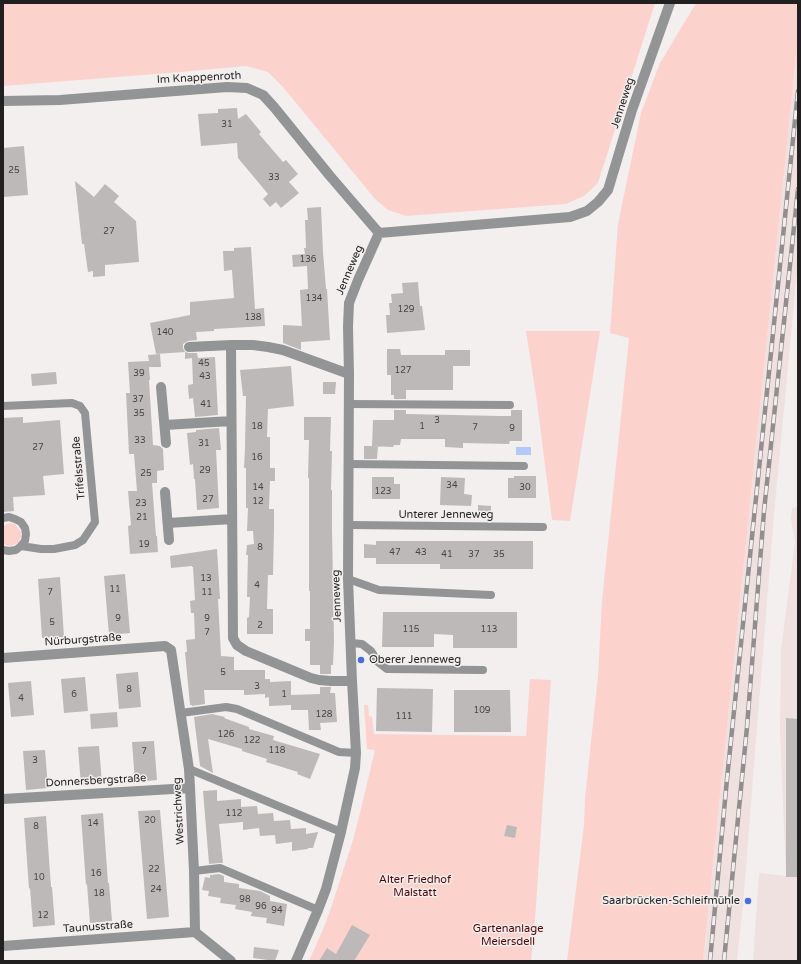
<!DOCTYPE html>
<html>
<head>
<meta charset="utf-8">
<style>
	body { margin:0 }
	#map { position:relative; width:801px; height:964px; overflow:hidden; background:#f3efef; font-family:"Varela Round",sans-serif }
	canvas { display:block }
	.frame { position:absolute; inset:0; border:4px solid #211f1f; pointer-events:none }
</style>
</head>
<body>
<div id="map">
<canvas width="801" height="964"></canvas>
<div class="frame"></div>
</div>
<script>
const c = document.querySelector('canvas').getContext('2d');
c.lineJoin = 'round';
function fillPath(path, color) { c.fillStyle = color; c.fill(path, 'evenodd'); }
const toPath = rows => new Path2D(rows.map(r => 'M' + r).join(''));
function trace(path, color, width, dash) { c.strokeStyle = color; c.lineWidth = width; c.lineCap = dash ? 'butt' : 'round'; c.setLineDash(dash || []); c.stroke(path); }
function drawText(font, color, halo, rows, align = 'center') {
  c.font = font + ' "Varela Round",sans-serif'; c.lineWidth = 3; c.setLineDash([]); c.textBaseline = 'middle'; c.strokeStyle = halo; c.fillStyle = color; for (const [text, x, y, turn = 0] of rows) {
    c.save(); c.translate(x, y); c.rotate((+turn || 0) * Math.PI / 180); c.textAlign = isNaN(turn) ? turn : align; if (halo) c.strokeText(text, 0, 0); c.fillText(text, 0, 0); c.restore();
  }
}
const built = toPath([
	[798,36,798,262,774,514,743,904,737,961,703,961],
	[798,507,798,961,753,961,759,873,786,876,780,730,781,650,795,542,791,519,792,508]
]);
const green = toPath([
	[3,3,655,3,598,183,584,196,566,204,406,216,388,210,375,199,283,87,268,72,246,66,181,72,3,86],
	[696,3,798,3,798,36,703,961,567,961,584,825,585,798,598,676,602,601,629,338,610,333,618,224,641,113,660,63],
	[526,331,600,331,570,521,552,520,537,402],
	[10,523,15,524,21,532,21,537,19,542,14,545,10,546,3,544,3,526],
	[530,679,551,680,535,920,531,961,309,961,324,927,331,908,353,840,359,817,375,750,367,749,364,705,368,705,369,716,372,717,374,734,526,736]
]);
const water = toPath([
	[516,447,531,447,531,455,516,455]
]);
const building = toPath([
	[237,108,238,119,246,114,261,132,259,134,283,162,286,160,298,174,289,182,299,193,281,208,276,202,270,207,263,199,268,194,238,158,237,143,201,146,198,114,218,113,218,109],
	[24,146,28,195,3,197,3,148],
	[75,181,94,197,105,184,119,196,114,202,136,221,139,262,105,265,105,276,93,277,93,271,88,272,84,244,82,244],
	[321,207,323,252,326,289,327,289,330,340,301,342,301,350,283,343,283,325,302,326,300,290,308,289,307,266,293,267,292,255,305,254,304,248,306,248,305,220,308,220,307,208],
	[251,247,255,309,264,308,265,326,214,329,214,331,196,332,197,340,188,341,183,344,183,348,185,352,156,354,150,323,190,315,190,302,234,298,232,270,224,271,223,251,234,251,234,248],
	[418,282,420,306,422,306,425,330,387,333,386,315,390,315,389,303,392,303,391,294,403,293,402,283],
	[387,349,400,349,401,355,445,355,445,350,470,350,470,366,453,366,453,390,406,390,406,399,394,399,394,395,391,395,391,375,387,375],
	[185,352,189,353,197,353,198,358,215,357,218,415,195,417,193,398,189,399,188,385,193,384,192,358,185,359],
	[160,354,161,367,149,367,150,380,149,380,153,445,160,446,163,449,164,470,157,471,157,483,152,483,156,536,157,536,158,552,130,554,128,526,131,525,128,491,137,491,134,454,129,454,126,393,130,393,128,362,149,361,148,355],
	[291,366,293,392,294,406,268,409,267,437,270,437,270,468,275,468,275,481,270,481,269,509,274,509,274,528,273,575,268,575,267,609,273,609,273,634,247,634,247,618,249,617,250,597,247,597,248,555,246,555,247,545,254,544,253,531,247,531,248,508,246,508,246,468,244,468,245,448,246,396,243,396,240,370],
	[56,372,57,384,32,386,31,374],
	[323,382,336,382,335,394,323,394],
	[394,410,406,410,406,414,501,416,511,416,511,410,522,410,522,441,510,441,509,444,463,443,463,448,445,447,445,439,401,439,400,445,394,445,393,447,372,446,373,420,394,420],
	[23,417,23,423,60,420,64,474,43,476,45,495,13,497,14,511,3,512,3,418],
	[304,417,331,417,330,451,332,451,331,490,332,490,332,528,334,642,333,665,331,665,331,674,320,674,320,665,310,665,310,641,305,641,305,629,310,629,310,591,309,591,309,478,308,478,309,440,304,440],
	[219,428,221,450,216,450,219,508,197,510,195,479,194,479,193,464,190,465,187,433,196,432,196,430],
	[364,446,378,446,377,459,364,459],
	[514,476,536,476,536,498,508,498,508,478,514,478],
	[372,477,394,477,394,484,400,484,400,499,372,499],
	[441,477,465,478,464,494,472,495,471,506,440,505],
	[478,505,491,506,491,516,478,516],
	[376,541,533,541,533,569,440,569,440,564,376,564,376,558,364,558,364,544,376,545],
	[217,549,220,599,218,599,221,656,234,657,234,670,265,670,265,679,270,679,270,682,291,681,291,695,320,694,320,687,331,687,330,693,335,693,337,722,320,723,321,730,309,730,308,710,291,710,291,705,269,706,269,697,265,698,265,694,244,695,244,690,204,690,205,704,192,706,192,705,190,705,185,652,187,652,186,640,195,639,194,613,191,613,190,601,195,600,193,567,192,567,192,566,171,568,170,556],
	[125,574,130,633,109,635,104,576],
	[60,577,64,637,42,638,38,579],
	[383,612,517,612,517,648,453,648,453,635,434,634,434,647,382,647],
	[138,672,141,707,119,709,116,674],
	[85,677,88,711,64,713,61,679],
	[31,681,34,715,11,717,8,683],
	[377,688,433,689,432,732,376,731],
	[454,690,510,690,511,732,454,732],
	[117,712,118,727,91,729,90,714],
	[212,714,225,717,224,718,249,727,249,729,274,736,273,740,320,754,310,779,297,774,298,772,266,762,267,759,242,751,242,749,208,739,213,773,200,766,194,717],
	[786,718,798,719,798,877,786,877],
	[154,741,157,780,135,782,132,742],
	[99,746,102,784,81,785,78,747],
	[45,750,48,788,26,790,23,751],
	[217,790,217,801,241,799,241,807,257,806,258,814,273,813,274,821,290,820,291,829,306,828,306,834,318,832,313,848,308,848,308,849,292,851,292,842,276,844,275,835,260,836,259,828,243,830,243,822,219,824,223,863,219,863,209,864,203,791],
	[160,810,169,917,147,919,138,811],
	[103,813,108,883,109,883,112,921,90,923,87,884,86,885,81,815],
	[46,816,51,887,52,887,55,925,33,927,30,888,29,889,24,818],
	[507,825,517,827,515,838,504,836],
	[219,874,224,876,224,882,239,884,239,888,260,891,270,896,270,901,287,904,284,926,266,923,267,918,251,916,252,912,235,909,236,905,220,903,221,898,208,896,209,891,202,890,205,877,210,878,210,875],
	[352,925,370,935,354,961,319,961,327,948,336,954],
	[254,947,279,950,275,961,253,958]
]);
const lane = toPath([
	[349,404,510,405],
	[3,406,72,403,80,406,85,413,95,522,83,540,75,545,54,549,41,549,21,546],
	[349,464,524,466],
	[3,518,9,517,15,519,21,522,25,528,26,534,25,541,21,546,16,550,9,551,3,550],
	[349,525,543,527],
	[348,579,379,590,491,595],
	[351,643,362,644,371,651,378,662,387,669,483,670],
	[181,713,226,707,237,709,339,752,356,753],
	[189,769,341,832],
	[194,871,220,868,318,910]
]);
const street = toPath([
	[3,101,60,100,227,87,247,88,263,95,274,107,330,176,379,233],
	[379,233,570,217,587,211,598,202,608,190,632,110,670,3],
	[231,345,233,638,237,645,246,651,311,678,319,680,331,681,352,681],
	[189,347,231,345,253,345,268,347,283,350,349,374],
	[161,387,166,443],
	[165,425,231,421],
	[165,492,169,540],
	[168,523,232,519],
	[3,658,165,646,171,650,189,769,190,788,194,871,195,932,231,961],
	[3,799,190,788],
	[3,946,195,932],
	[296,961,318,910,326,889,341,832,355,768,356,753,352,681,348,579,349,374,348,327,349,303,358,280,379,233]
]);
const rail = toPath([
	[710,961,727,779,798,91],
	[724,961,747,727,764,511,798,189]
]);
const markers = [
	[361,660,4,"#446fe1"],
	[748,901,4,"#446fe1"]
];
const numberNames = [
	["31",227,125],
	["25",14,171],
	["33",274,178],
	["27",109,232],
	["136",308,260],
	["134",314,299],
	["129",406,310],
	["138",253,318],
	["140",165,333],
	["45",204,364],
	["127",403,371],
	["39",139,374],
	["43",205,377],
	["37",138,400],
	["41",206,405],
	["35",139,414],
	["3",437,421],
	["18",257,427],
	["1",422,427],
	["7",475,428],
	["9",512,429],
	["33",140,441],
	["31",204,444],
	["27",38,448],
	["16",257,458],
	["29",205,471],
	["25",146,474],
	["34",452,486],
	["14",258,488],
	["30",525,488],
	["123",383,492],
	["27",208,500],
	["12",258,502],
	["23",141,504],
	["21",142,518],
	["19",144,545],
	["8",260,548],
	["47",395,553],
	["43",421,553],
	["41",447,555],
	["37",474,555],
	["35",499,555],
	["13",206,579],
	["4",257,586],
	["11",115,590],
	["7",50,593],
	["11",207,593],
	["9",118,619],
	["9",207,619],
	["5",52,623],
	["2",260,626],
	["115",411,630],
	["113",489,630],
	["7",207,633],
	["5",223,673],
	["3",257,687],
	["8",129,690],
	["6",74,695],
	["1",284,695],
	["4",21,699],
	["109",482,711],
	["128",324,715],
	["111",404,717],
	["126",226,735],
	["122",252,741],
	["118",277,751],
	["7",144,752],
	["3",35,761],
	["112",234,814],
	["20",150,821],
	["14",93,824],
	["8",36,827],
	["22",154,870],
	["16",96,874],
	["10",39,878],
	["24",156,890],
	["18",99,894],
	["98",245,900],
	["96",261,907],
	["94",277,911],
	["12",43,916]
];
const streetNames = [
	["Im Knappenroth",199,78,-3],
	["Jenneweg",623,103,-72],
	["Jenneweg",350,270,-67],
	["Trifelsstraße",79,468,-95],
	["Unterer Jenneweg",446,515],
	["Jenneweg",337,596,-92],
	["Nürburgstraße",83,640,-4],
	["Donnersbergstraße",96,781,-3],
	["Westrichweg",179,811,-93],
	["Taunusstraße",98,927,-4]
];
const poiNames = [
	["Oberer Jenneweg",369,660],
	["Saarbrücken-Schleifmühle",740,901,"right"]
];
const parkNames = [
	["Alter Friedhof",415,880],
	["Malstatt",415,893],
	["Gartenanlage",508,929],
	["Meiersdell",508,942]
];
fillPath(built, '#eee1df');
fillPath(green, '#fcd2cd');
fillPath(water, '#b3c9f9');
fillPath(building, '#bdb9b8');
trace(lane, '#939495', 8);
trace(street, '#939495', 10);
trace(rail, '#928e8e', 4.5);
trace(rail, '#f3efef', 3, [9]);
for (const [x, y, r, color] of markers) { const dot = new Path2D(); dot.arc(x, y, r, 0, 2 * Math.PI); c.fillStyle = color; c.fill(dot); trace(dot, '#f3efef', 1.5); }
drawText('9px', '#484645', null, numberNames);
drawText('11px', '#211f1f', '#f3efef', streetNames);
drawText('11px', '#211f1f', '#f3efef', poiNames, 'left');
drawText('11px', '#560003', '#f3efef', parkNames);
</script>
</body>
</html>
